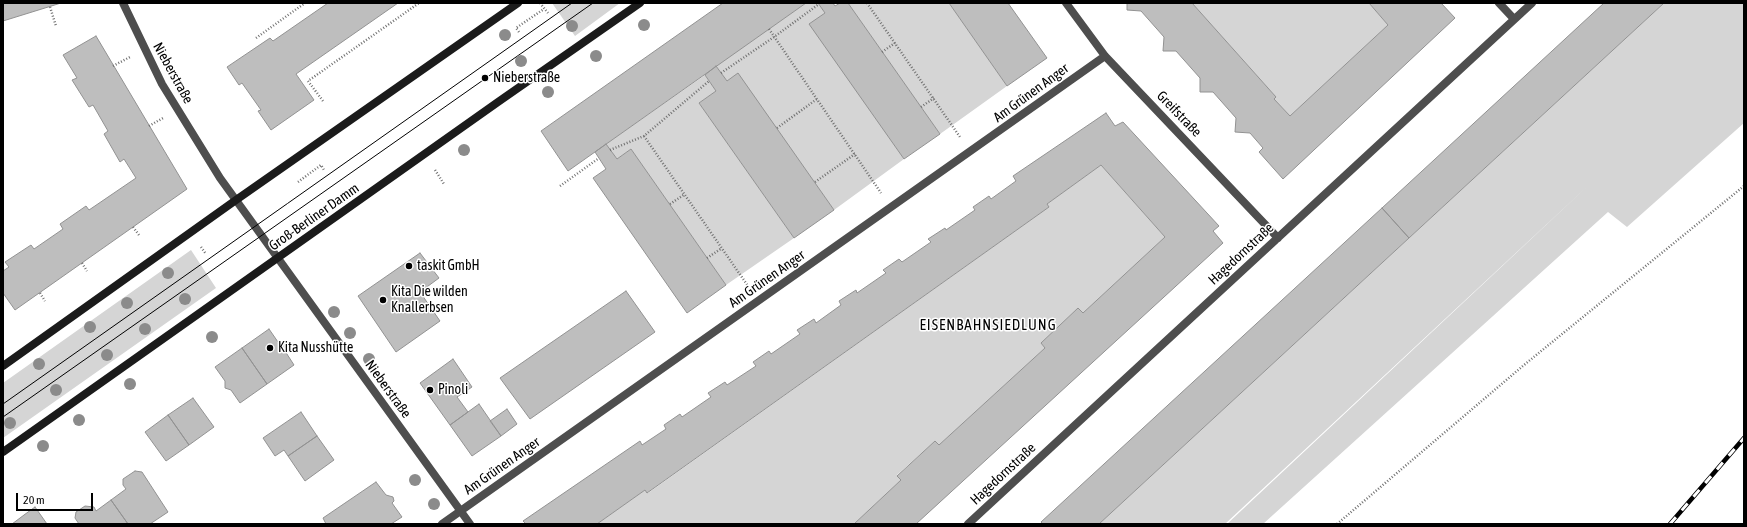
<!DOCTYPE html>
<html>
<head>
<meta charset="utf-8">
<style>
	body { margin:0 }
	#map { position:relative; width:1747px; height:527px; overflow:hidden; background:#fff; font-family:"Asap Condensed",sans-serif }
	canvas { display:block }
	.frame { position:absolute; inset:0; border:4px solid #000; pointer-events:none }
	.scale { position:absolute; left:16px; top:493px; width:77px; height:18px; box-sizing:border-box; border:2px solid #000; border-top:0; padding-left:5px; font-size:12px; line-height:14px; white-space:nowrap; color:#000; -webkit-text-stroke:3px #fff; paint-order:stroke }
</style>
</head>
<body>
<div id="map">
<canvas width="1747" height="527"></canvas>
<div class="frame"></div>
<div class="scale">20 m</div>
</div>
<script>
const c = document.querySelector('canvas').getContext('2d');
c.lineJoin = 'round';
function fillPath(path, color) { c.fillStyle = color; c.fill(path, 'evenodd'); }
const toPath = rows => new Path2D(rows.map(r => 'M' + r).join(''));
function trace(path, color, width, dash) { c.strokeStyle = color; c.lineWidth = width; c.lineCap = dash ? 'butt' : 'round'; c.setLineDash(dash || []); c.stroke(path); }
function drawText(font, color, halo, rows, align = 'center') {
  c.font = font + ' "Asap Condensed",sans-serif'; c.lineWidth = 3; c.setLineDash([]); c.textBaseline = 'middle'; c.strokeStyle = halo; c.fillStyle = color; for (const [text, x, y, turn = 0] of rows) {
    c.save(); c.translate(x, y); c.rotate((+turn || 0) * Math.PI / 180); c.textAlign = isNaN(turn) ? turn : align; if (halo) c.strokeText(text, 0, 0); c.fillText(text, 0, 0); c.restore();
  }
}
const green = toPath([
	[552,3,620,3,575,36],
	[806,3,818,3,825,13,810,24,904,159,834,210,738,74,727,81,716,66],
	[848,3,949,3,1007,86,940,134],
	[1192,3,1369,3,1388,25,1290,116,1274,99,1276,97],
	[1664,3,1744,3,1744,123,1627,227,1608,212,1263,524,1227,524,1592,182,1225,524,1099,524],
	[705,75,716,91,699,103,794,238,726,285,631,149,617,159,606,144],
	[1101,165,1165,237,1083,313,1078,308,1041,343,1045,348,939,445,935,441,897,475,901,480,854,524,597,524,645,490,648,493,1049,207,1047,204],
	[191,250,216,288,3,438,3,383]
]);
const building = toPath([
	[3,3,61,3,3,21,3,3],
	[328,3,398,3,296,74,314,100,271,130,258,111,261,110,242,83,239,85,227,67,270,38,273,41,328,3],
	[723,3,806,3,568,171,541,131,723,3],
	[818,3,833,3,835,6,840,3,848,3,940,134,904,159,809,24,825,13,818,3],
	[949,3,1008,3,1047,58,1007,86,949,3],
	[1127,3,1192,3,1276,97,1274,99,1290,116,1388,25,1369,3,1441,3,1455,18,1283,179,1259,152,1263,148,1250,133,1235,132,1236,118,1213,92,1200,92,1200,78,1176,51,1163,51,1164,37,1141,11,1127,10,1127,3],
	[1604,3,1664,3,1409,238,1382,208,1604,3],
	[96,36,187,189,15,310,3,293,3,271,9,267,5,262,31,245,34,249,63,229,60,224,86,206,89,210,136,178,124,159,120,162,104,134,108,131,93,105,89,107,72,80,77,78,63,55,96,36],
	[716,66,727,81,738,73,834,210,794,238,699,103,716,91,705,75,716,66],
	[1106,113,1115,126,1123,122,1219,226,1213,231,1223,243,916,524,854,524,901,480,897,476,935,441,939,445,1045,348,1041,343,1078,308,1083,313,1165,237,1101,165,1047,204,1049,207,647,493,645,490,597,524,526,524,523,521,640,441,642,445,666,429,664,425,680,414,682,417,711,397,708,393,725,382,727,385,756,366,753,362,769,351,771,354,800,334,797,330,814,319,816,323,841,305,839,301,856,290,857,293,886,273,883,270,899,259,902,262,931,242,928,239,945,228,946,230,975,210,973,207,989,196,991,199,1016,181,1013,176,1106,113],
	[606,144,617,159,631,149,726,285,687,313,593,178,606,169,595,152,606,144],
	[1382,208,1409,238,1099,524,1043,524,1041,522,1382,208],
	[420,253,439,278,420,292,440,321,396,352,358,296,420,253],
	[626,291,655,332,530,419,500,378,626,291],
	[269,329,278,342,282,342,286,344,287,348,285,351,294,365,267,384,242,348,269,329],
	[242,348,267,384,240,403,231,390,225,388,225,381,215,367,242,348],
	[453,359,472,387,457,397,468,412,450,425,420,383,453,359],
	[193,398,214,427,189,445,168,415,193,398],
	[479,404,501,436,472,456,450,425,479,404],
	[507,409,517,424,501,436,490,421,507,409],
	[301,412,317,436,288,456,284,450,275,456,263,438,301,412],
	[168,415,189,445,166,461,145,432,168,415],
	[317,436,334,460,305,481,288,456,317,436],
	[135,471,142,472,168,512,150,524,128,524,111,500,126,489,123,485,123,479,135,471],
	[376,482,386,495,393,497,394,501,392,503,402,517,391,524,326,524,323,518,376,482],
	[111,500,128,524,79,524,75,518,76,512,85,506,94,507,96,511,111,500],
	[35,507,47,524,12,524,24,515,35,507]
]);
const path = toPath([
	[540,3,548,13],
	[867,3,960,137],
	[50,7,56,26],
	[769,29,881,193],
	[519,32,516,28,544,9],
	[256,38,305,3],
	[882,52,895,43],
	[113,66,130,57],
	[721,73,774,37,819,4],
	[323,101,308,81,419,3],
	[921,107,934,98],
	[149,126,163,118],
	[777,128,817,99],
	[644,136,748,286],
	[610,150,644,136,709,81],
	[435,170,444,184],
	[298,182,321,165,324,170],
	[815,182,855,154],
	[560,186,599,158],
	[670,204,685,194],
	[133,227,139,235],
	[201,247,206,254],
	[707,258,722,248],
	[82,263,87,271],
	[40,293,45,301],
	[1337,524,1524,365,1744,186]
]);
const street = toPath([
	[123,3,162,84,220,178,470,524],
	[1066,3,1105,56,1278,238],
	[1499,3,1514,19],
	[442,524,1105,56],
	[968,524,1532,3]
]);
const secondary = toPath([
	[3,366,236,200,518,3],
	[3,452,498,102,640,3]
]);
const tram = toPath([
	[3,404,572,3],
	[3,417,593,3]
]);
const rail = toPath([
	[1670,524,1744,438]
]);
const trees = [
	[644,25],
	[572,26],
	[505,35],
	[596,56],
	[521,61],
	[548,92],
	[464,150],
	[168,273],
	[185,299],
	[127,303],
	[334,312],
	[90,327],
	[145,329],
	[350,333],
	[212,337],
	[107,355],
	[369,359],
	[39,364],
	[130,384],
	[56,390],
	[79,420],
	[10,423],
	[43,446],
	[415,480],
	[434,504]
];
const markers = [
	[485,78,4,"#000"],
	[409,266,4,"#000"],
	[383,300,4,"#000"],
	[270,348,4,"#000"],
	[430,390,4,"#000"]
];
const streetNames = [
	["Nieberstraße",173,73,61],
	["Am Grünen Anger",1031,93,-36],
	["Greifstraße",1179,114,46],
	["Groß-Berliner Damm",314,217,-35],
	["Hagedornstraße",1241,254,-43],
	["Am Grünen Anger",767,279,-35],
	["Nieberstraße",388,389,54],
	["Am Grünen Anger",502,466,-35],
	["Hagedornstraße",1003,474,-43]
];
const poiNames = [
	["Nieberstraße",493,78],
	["taskit GmbH",417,266],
	["Kita Die wilden",391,292],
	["Knallerbsen",391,308],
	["Kita Nusshütte",278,348],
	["Pinoli",438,390]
];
const neighbourhoodNames = [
	["EISENBAHNSIEDLUNG",988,325]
];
fillPath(green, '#d5d5d5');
fillPath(building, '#bebebe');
trace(building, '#929292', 1);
trace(path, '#707070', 2.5, [1, 2]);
trace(street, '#4e4e4e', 8);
trace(secondary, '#1b1b1b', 8);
trace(tram, '#000', 1);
trace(rail, '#000', 4.5);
trace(rail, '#fff', 3, [9]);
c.fillStyle = '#8b8b8b';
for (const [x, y] of trees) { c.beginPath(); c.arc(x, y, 6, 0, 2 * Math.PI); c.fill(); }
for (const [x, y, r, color] of markers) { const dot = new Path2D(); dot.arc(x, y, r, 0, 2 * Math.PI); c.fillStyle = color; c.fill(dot); trace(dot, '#fff', 1.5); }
drawText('14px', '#000', '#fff', streetNames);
drawText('14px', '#000', '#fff', poiNames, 'left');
c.letterSpacing = '1px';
drawText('15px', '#000', '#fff', neighbourhoodNames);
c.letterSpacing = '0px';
</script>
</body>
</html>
